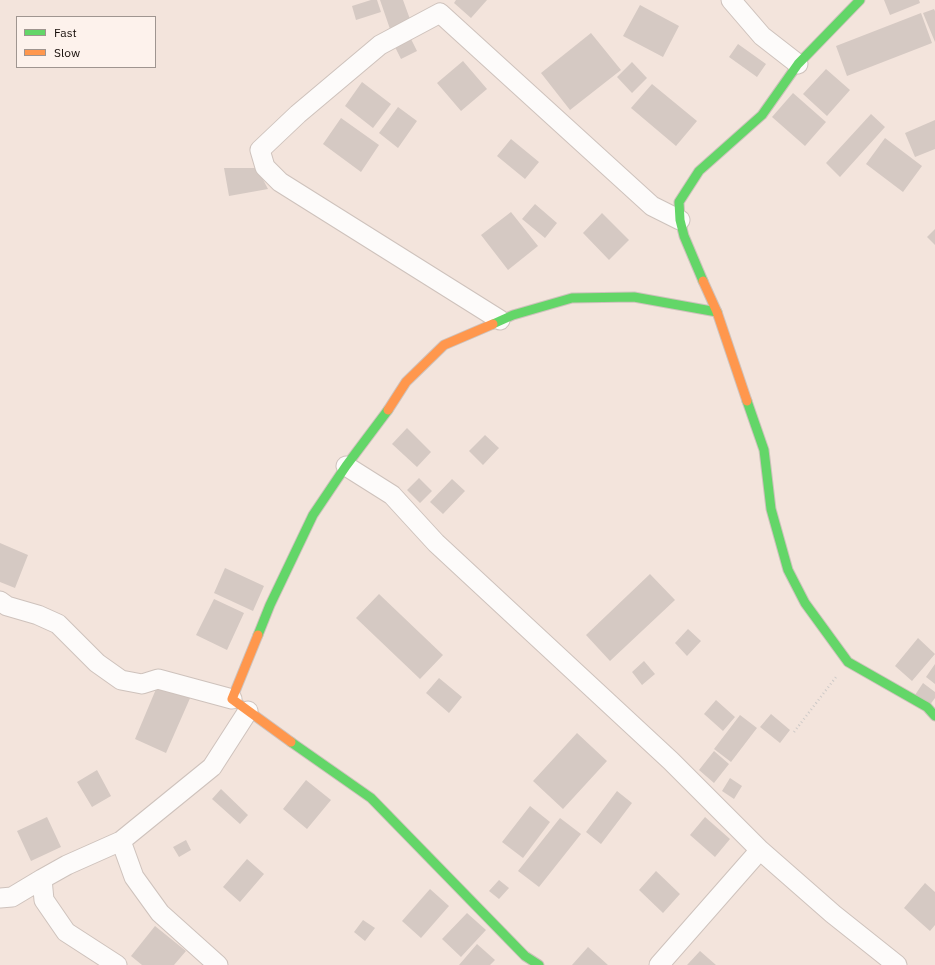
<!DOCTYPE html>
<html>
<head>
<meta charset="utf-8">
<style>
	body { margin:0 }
	#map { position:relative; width:935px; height:965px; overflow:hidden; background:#f3e4dc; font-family:"IBM Plex Sans",sans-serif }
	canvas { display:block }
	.legend { position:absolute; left:16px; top:16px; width:140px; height:52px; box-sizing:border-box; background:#fdf2ec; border:1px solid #9f9590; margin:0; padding:5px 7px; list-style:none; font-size:12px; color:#130a06 }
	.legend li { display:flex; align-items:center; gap:8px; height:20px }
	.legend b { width:20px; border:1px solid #9f9590 }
</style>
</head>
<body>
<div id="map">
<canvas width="935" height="965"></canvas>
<ul class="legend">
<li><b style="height:5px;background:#63d668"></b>Fast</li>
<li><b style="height:5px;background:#ff974d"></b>Slow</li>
</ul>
</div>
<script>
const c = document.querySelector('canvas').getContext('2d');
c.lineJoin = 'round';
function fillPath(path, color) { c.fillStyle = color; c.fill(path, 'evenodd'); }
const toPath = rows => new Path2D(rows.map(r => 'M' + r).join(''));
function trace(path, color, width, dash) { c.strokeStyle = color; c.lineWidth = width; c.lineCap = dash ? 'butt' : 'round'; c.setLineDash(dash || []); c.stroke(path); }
const building = toPath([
	[371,0,377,0,381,12,356,20,352,6],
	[380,0,403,0,411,22,390,29],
	[456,0,487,0,471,18,454,3],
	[884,0,919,0,920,3,890,15],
	[640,5,679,26,663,57,623,36],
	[934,9,935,11,935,42,923,13],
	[921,13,932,43,847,76,836,46],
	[591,33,621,70,570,110,541,73],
	[410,37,417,51,401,59,394,45],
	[738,44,766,64,757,77,729,57],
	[463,61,487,89,461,111,437,83],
	[632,62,647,78,632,93,617,77],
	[826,69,850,90,827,116,803,94],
	[362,82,391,104,373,128,345,106],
	[652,84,697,121,676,146,631,108],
	[793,93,826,122,805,146,772,117],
	[398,107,417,121,398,148,379,133],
	[871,114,885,127,840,177,826,163],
	[341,118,379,145,361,172,323,144],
	[935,120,935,149,915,157,905,133],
	[885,138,922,166,903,192,866,164],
	[511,139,539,162,525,179,497,156],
	[224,168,257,168,268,189,229,196],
	[535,204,557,223,545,238,522,219],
	[511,212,538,246,508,270,481,235],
	[602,213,629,240,609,260,583,233],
	[935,229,935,245,927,237],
	[407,428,431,452,417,467,392,444],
	[485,435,499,448,483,465,469,451],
	[419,478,432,491,420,503,407,490],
	[452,479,465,491,443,514,430,502],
	[0,543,28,555,15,588,0,582],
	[225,568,264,586,253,611,214,593],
	[650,574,675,600,610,661,586,635],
	[379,594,443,655,420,679,356,618],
	[214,599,244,613,227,650,196,635],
	[688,629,701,641,687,656,675,643],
	[918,638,935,654,912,681,895,666],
	[644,661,655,674,642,685,632,672],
	[935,664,935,684,926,677],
	[439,678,462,697,449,713,426,693],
	[159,682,191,696,166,753,135,739],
	[923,683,935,692,935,698,929,706,915,695],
	[716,700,735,717,723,731,704,714],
	[771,714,790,730,780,743,760,727],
	[740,715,757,728,731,762,714,749],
	[577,733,607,761,563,809,533,781],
	[714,751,729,764,714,783,699,770],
	[97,770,111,796,92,807,77,782],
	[730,778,742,786,734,799,722,791],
	[306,780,331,800,307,829,283,809],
	[221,789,248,815,240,824,212,799],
	[617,791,632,803,601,844,586,832],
	[530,806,550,822,523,858,502,842],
	[47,817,61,847,31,861,17,831],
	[705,817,730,839,715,857,690,835],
	[560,818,581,834,539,887,518,871],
	[186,840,191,850,179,857,173,847],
	[247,859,264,874,240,902,223,887],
	[656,871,680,894,663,913,639,890],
	[499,880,509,888,499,899,489,891],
	[925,883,935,892,935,925,930,931,904,908],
	[430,889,449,906,421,938,402,921],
	[467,913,486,930,461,957,442,939],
	[363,920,375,928,365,941,354,932],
	[155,926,186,951,174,965,142,965,131,956],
	[477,944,495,960,490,965,459,965],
	[588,947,608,965,572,965],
	[700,951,716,965,687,965]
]);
const path = toPath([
	[794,732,836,677]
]);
const street = toPath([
	[731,0,762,36,798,64],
	[500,320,280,182,265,167,260,150,298,114,380,45,440,13,652,206,680,220],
	[346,466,392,495,436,543,671,761,760,850,833,914,897,965],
	[0,601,7,606,38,615,58,624,97,663,121,680,142,684,158,679,232,699],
	[0,898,12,897,42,879],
	[117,965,66,932,44,900,42,879,67,865,121,841],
	[218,965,160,913,134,877,121,841,212,767,248,711],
	[659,965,760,850]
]);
const fast = toPath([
	[703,281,684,236,680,220,679,202,699,171,762,115,798,64,860,0],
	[493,324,513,315,572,298,634,297,717,312],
	[747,401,764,450,771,509,788,570,805,603,848,662,927,707,935,716],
	[258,635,270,605,313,515,346,466,388,410],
	[291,742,371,798,525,956,539,965]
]);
const slow = toPath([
	[703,281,717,312,747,401],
	[388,410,406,382,444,345,493,324],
	[258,635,232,699,291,742]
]);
fillPath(building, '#d5c9c3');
trace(street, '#cec2bc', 21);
trace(fast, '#cec2bc', 11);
trace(slow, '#cec2bc', 11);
trace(path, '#cecac8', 2.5, [1, 3]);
trace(street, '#fdfbfa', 19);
trace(fast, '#63d668', 9);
trace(slow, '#ff974d', 9);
</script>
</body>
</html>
